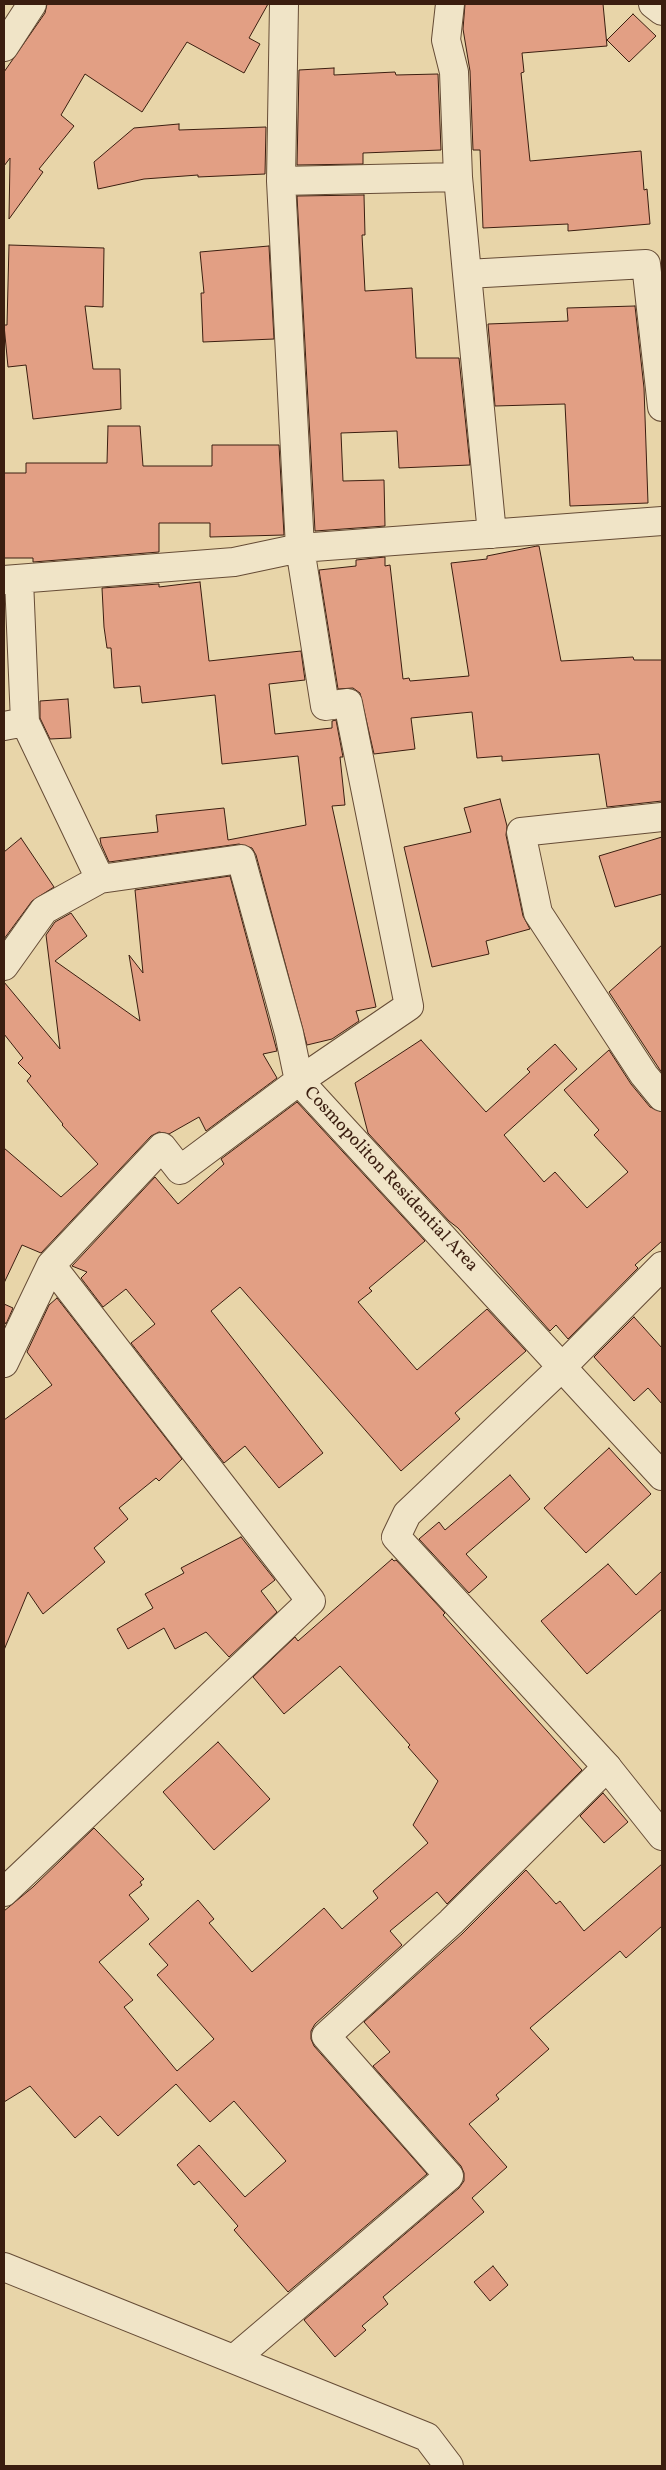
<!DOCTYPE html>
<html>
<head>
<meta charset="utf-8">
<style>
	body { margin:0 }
	#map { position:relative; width:666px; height:2470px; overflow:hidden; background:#e8d5a9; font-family:Vollkorn,serif }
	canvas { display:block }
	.frame { position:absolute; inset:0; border:5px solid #3b1e10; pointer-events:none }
</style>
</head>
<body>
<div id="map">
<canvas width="666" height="2470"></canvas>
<div class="frame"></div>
</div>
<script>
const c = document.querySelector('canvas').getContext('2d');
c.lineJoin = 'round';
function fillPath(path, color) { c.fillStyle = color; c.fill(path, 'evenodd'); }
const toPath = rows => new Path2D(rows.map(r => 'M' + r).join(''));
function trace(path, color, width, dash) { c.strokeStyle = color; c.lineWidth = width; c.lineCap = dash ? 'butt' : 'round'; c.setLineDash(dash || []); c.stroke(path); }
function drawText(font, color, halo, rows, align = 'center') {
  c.font = font + ' Vollkorn,serif'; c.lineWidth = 4.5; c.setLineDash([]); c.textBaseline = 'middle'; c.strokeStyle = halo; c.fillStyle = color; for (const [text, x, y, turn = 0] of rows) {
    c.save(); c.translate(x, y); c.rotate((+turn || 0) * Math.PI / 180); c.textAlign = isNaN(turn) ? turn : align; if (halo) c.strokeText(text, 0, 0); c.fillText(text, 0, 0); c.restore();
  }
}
const building = toPath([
	[47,4,268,4,249,38,260,44,244,73,187,42,142,112,85,74,61,115,74,126,39,169,43,172,9,219,10,158,4,166,4,72,45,13,47,4],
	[465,4,603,4,607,46,522,53,524,72,521,73,530,161,641,151,644,190,647,189,650,224,568,231,568,224,483,228,480,150,473,150,470,71,463,29,465,4],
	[633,14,656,36,629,62,607,40,633,14],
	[334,68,334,75,395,72,396,75,438,74,441,150,363,153,363,164,297,165,299,70,334,68],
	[179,124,179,130,266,127,265,174,198,177,198,175,144,179,98,189,94,162,134,128,179,124],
	[364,195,365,235,362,235,365,291,412,288,416,358,459,358,470,465,399,468,397,431,341,433,343,481,384,480,385,526,315,531,297,196,364,195],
	[9,245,104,248,103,307,85,306,93,369,120,369,121,409,33,419,26,365,8,367,4,325,7,325,9,245],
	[269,246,274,339,203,342,201,293,204,293,200,252,269,246],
	[635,306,644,388,648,503,570,506,565,404,495,406,488,324,568,321,567,308,635,306],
	[108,426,140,426,143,466,212,466,212,445,279,445,284,535,210,537,210,523,159,523,159,552,33,562,33,558,4,558,4,473,26,473,26,463,107,463,108,426],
	[537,546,539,546,561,661,633,657,634,660,662,660,662,801,607,807,599,754,502,761,502,756,477,758,472,712,411,718,415,749,374,754,360,693,353,688,338,689,319,570,356,566,356,560,385,557,385,566,390,565,403,679,409,678,410,681,469,676,451,563,487,559,487,556,537,546],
	[200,582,209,661,301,651,305,680,269,684,275,734,332,728,332,721,336,720,343,757,340,757,345,805,332,806,376,1007,356,1011,359,1021,332,1039,307,1045,256,855,252,848,239,844,109,862,101,844,100,838,158,832,156,815,224,808,228,840,306,825,298,756,222,764,215,695,142,703,140,686,114,688,111,648,107,648,104,627,102,588,159,584,159,587,200,582],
	[68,699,71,738,50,739,40,718,40,701,68,699],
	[500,799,507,826,506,835,523,916,530,929,486,941,489,954,432,967,404,847,471,832,464,808,500,799],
	[662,837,662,894,615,907,599,856,662,837],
	[21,838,54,887,32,901,4,939,4,852,21,838],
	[230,876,277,1051,263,1054,277,1078,206,1131,199,1117,169,1134,159,1132,151,1136,41,1253,22,1245,4,1283,4,1148,61,1197,98,1164,62,1125,63,1124,27,1081,31,1076,18,1063,23,1058,4,1034,4,982,60,1049,46,935,55,922,71,913,87,936,55,961,140,1021,129,955,143,973,135,890,230,876],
	[662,945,662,1073,609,992,662,945],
	[421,1040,486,1112,530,1072,527,1069,555,1044,577,1069,504,1135,544,1182,555,1172,587,1208,628,1172,594,1135,599,1130,564,1090,609,1050,631,1084,650,1107,662,1112,662,1241,635,1265,638,1268,568,1339,556,1325,550,1331,458,1228,449,1221,368,1133,355,1083,421,1040],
	[297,1102,425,1241,369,1288,372,1291,358,1302,417,1370,487,1309,526,1351,455,1413,460,1419,401,1471,240,1287,211,1311,323,1453,279,1488,245,1446,224,1463,131,1343,155,1324,126,1289,103,1307,81,1278,87,1272,72,1266,155,1177,178,1204,224,1164,221,1159,297,1102],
	[57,1298,182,1459,159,1481,156,1478,119,1508,128,1519,94,1548,105,1562,43,1614,28,1592,4,1650,4,1420,52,1385,27,1352,49,1305,57,1298],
	[4,1304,13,1308,6,1324,4,1321,4,1304],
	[634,1317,662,1348,662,1404,648,1388,634,1401,594,1357,634,1317],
	[609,1448,651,1494,586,1553,544,1508,609,1448],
	[510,1475,530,1499,466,1554,487,1577,469,1593,419,1539,439,1522,445,1530,510,1475],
	[241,1537,275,1580,261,1591,277,1612,229,1657,206,1632,175,1649,164,1628,128,1649,117,1629,153,1608,145,1594,184,1573,181,1568,241,1537],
	[392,1559,394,1561,396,1560,445,1613,443,1615,582,1770,447,1904,437,1892,390,1931,402,1945,315,2024,311,2031,311,2039,314,2046,427,2174,288,2292,234,2230,238,2226,199,2181,194,2185,177,2165,199,2145,245,2197,286,2161,234,2101,210,2122,176,2084,118,2136,100,2116,75,2138,30,2086,4,2102,4,1911,33,1887,94,1828,144,1879,140,1882,142,1885,129,1895,149,1919,99,1962,133,2000,124,2007,177,2071,214,2039,157,1975,168,1965,149,1944,198,1900,214,1919,209,1923,252,1972,324,1908,342,1929,378,1898,373,1891,428,1843,413,1825,438,1781,408,1747,410,1745,340,1666,284,1714,253,1677,295,1637,298,1641,392,1559],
	[608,1564,636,1595,662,1571,662,1609,587,1674,541,1621,608,1564],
	[218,1742,270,1799,214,1850,163,1792,218,1742],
	[603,1793,628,1822,604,1843,580,1816,603,1793],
	[662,1864,662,1926,626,1958,620,1951,530,2028,549,2049,496,2095,499,2099,469,2124,507,2167,472,2198,484,2212,383,2297,388,2304,362,2326,366,2330,335,2357,304,2320,459,2188,464,2181,464,2173,461,2166,373,2066,390,2052,364,2022,462,1934,526,1870,556,1904,560,1901,584,1931,662,1864],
	[493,2266,508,2285,490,2301,474,2282,493,2266]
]);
const minor = toPath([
	[653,4,662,11],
	[4,47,32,4],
	[458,177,467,274,646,264,662,407],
	[281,181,458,177,454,72,446,40,450,4],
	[467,274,492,534],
	[4,580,234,562,300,548,281,181,284,4],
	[19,580,25,722],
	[4,726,25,722,100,879],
	[662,817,521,832,538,913,644,1075,662,1097],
	[4,966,44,910,100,879,241,859,289,1033,299,1081,409,1006,348,703,325,706,300,548,662,521],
	[4,1363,51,1265,162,1147,180,1170,299,1081,662,1476],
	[4,1892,311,1601,51,1265],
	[4,2267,427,2437,449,2466],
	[234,2359,449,2176,326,2036,451,1922,607,1767,662,1836]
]);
const tertiary = toPath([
	[607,1767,396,1537,407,1514,562,1367,662,1266]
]);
const streetNames = [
	["Cosmopoliton Residential Area",390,1180,47]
];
fillPath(building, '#e29f84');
trace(building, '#3b1e10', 1);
trace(minor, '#664c36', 30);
trace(tertiary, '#664c36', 30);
trace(minor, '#f0e4c7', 28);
trace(tertiary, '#f0e4c7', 28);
drawText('18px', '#3b1e10', '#f0e4c7', streetNames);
</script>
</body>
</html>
